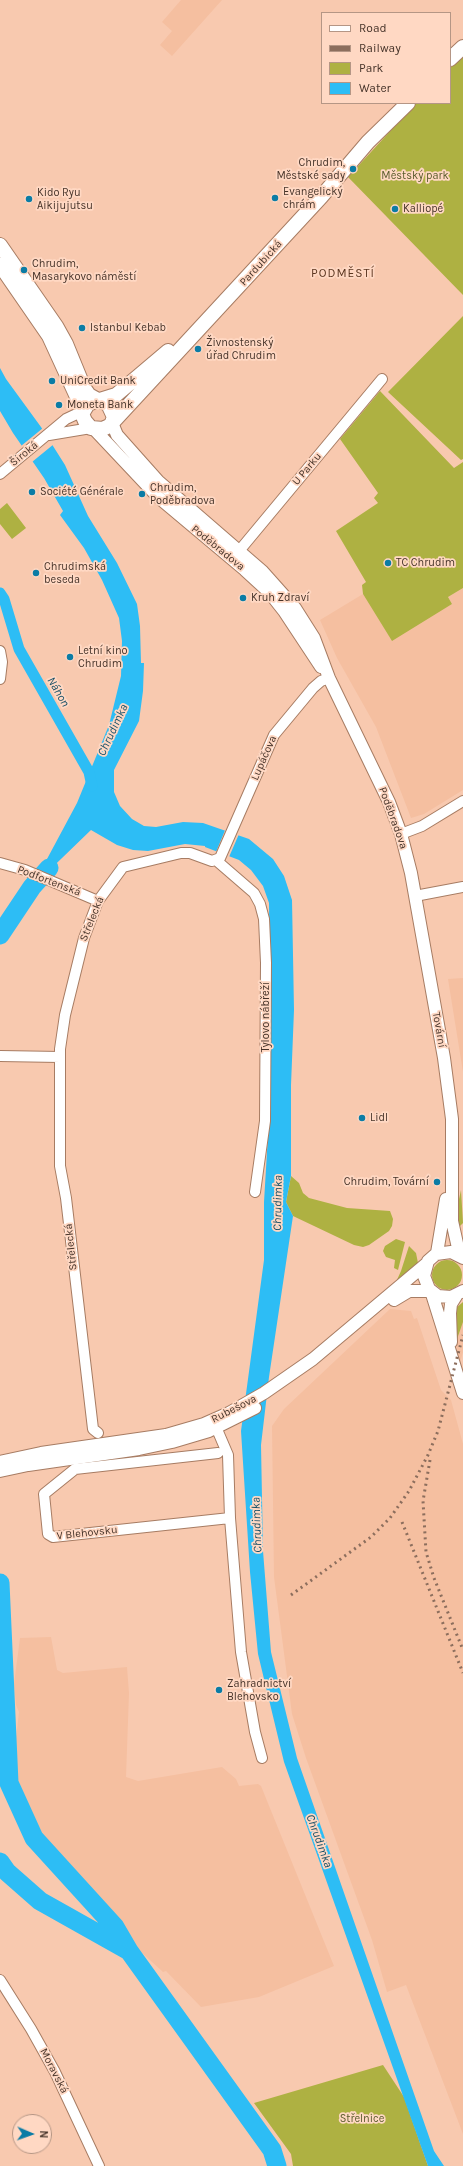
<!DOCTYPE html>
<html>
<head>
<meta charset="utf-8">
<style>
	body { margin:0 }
	#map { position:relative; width:463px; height:2166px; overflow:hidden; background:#f8c9af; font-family:Karla,sans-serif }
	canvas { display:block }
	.legend { position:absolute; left:321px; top:12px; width:130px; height:92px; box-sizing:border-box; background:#ffd8c3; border:1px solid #b59685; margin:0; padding:5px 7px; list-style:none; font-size:12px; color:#463329 }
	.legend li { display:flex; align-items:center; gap:8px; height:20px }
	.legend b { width:20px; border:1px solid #b59685 }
	.north { position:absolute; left:12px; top:2114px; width:40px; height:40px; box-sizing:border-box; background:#ffd8c3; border:1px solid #b59685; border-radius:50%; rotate:92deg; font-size:11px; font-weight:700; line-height:16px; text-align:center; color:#463329 }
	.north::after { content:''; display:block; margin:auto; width:14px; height:18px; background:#0b7ca5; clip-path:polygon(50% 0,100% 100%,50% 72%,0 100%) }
</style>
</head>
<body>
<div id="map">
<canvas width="463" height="2166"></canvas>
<ul class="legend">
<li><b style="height:5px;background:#fff"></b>Road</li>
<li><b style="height:5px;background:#8c6e5d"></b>Railway</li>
<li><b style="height:11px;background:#aeb142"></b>Park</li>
<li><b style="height:11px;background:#2dbdf5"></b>Water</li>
</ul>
<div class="north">N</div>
</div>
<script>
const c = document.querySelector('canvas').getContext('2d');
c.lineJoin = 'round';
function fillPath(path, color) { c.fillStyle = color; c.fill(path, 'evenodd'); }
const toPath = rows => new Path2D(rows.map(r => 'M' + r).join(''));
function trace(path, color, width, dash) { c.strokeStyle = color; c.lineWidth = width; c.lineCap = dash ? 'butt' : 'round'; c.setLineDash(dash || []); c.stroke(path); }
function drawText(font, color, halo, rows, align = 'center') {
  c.font = font + ' Karla,sans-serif'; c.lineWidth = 3.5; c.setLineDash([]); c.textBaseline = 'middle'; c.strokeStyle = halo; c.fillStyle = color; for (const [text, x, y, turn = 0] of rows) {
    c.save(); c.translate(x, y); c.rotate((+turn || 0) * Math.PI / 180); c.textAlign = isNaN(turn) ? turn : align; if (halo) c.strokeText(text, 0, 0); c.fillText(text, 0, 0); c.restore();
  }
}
const built = toPath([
	[181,0,222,0,172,56,160,45,172,31,162,22],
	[463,588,463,790,424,814,411,818,376,727,337,658,320,620,363,594,390,637,452,604,448,597],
	[463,978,463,1072,448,979],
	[390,1309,411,1311,414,1319,417,1318,441,1390,451,1400,463,1444,463,2134,406,1985,387,1992,372,1940,306,1758,292,1714,274,1577,272,1426,284,1409],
	[463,1322,463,1352,460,1363,456,1342],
	[51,1637,57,1670,63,1673,127,1667,129,1693,126,1777,138,1781,222,1767,236,1779,239,1786,258,1784,261,1786,334,1966,259,1997,201,2007,166,1971,163,1972,92,1907,69,1880,51,1856,34,1827,16,1774,14,1756,19,1712,16,1705,14,1684,20,1638]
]);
const green = toPath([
	[463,56,463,295,348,177,416,103,450,103,450,68],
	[463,316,463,459,461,460,388,392],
	[380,391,454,468,463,462,463,588,448,597,452,604,392,641,363,594,362,585,366,582,336,531,378,503,374,498,378,493,340,439],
	[7,503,26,528,12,539,0,524,0,509],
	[291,1176,299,1183,303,1193,309,1198,347,1208,390,1211,393,1219,392,1226,389,1231,369,1245,363,1247,354,1245,293,1216,286,1202],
	[461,1190,463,1223,459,1227,456,1213],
	[396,1239,405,1242,398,1270,394,1268,395,1260,386,1257,383,1251,385,1246],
	[409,1246,416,1253,418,1263,396,1282,401,1271],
	'432 1275a15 15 0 1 1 30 0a15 15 0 1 1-30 0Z',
	[463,1302,463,1322,456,1342,456,1308],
	[383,2065,404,2097,428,2166,293,2166,291,2154,254,2103]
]);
const water = toPath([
	[0,368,6,379,41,427,65,465,88,516,117,563,137,604,140,626,141,663,144,663,143,691,139,721,114,770,114,792,120,806,132,819,144,826,156,827,183,822,203,823,249,839,273,859,284,876,292,900,294,1010,291,1085,291,1176,286,1202,293,1216,269,1377,261,1445,263,1551,271,1652,297,1758,434,2151,444,2166,428,2166,284,1762,258,1654,250,1572,241,1431,264,1260,264,1202,271,1085,269,903,263,886,251,870,239,860,205,847,205,846,185,844,148,851,133,850,117,845,91,830,32,887,77,803,109,725,121,676,122,641,119,618,102,580,84,548,60,515,63,511,44,478,13,433,0,411]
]);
const pier = toPath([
	[43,428,54,444,32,462,21,446],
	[226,828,239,834,229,857,216,852]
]);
const canal = toPath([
	[0,593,4,599,19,649,89,772,92,786]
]);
const river = toPath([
	[0,935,32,887,49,868],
	[0,1583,9,1783,34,1838,115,1927,129,1951],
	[0,1862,7,1872,40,1901,129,1951,272,2150,277,2166]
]);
const minor = toPath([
	[49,435,91,428],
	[0,474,66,419,83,411],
	[234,557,382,379],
	[0,651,2,662,0,679],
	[401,834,422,826,463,801],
	[217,861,254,893,260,904,264,919,266,963,265,1121,255,1192],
	[0,863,25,870,98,901],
	[415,896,463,887],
	[0,1056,60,1057],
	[213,1420,228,1455,230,1518,241,1652,255,1732,262,1758],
	[98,1433,93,1429,66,1198,60,1166,60,1049,65,1015,84,938,98,901,123,867,181,853,190,853,212,861,220,858,274,735,313,688,321,681,329,678],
	[218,1453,75,1469,44,1494,48,1534,53,1537,230,1518],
	[0,1980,31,2029,55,2072,99,2166]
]);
const tertiary = toPath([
	[112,423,117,435,158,481,262,571,295,608,314,638,329,678,389,802,401,834,411,873,444,1058,452,1119,452,1221,458,1248,463,1257],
	[93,428,158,497,245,570,269,592,284,611,321,667],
	[437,1253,446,1199],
	[463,1258,451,1252,436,1254,428,1261,424,1276,429,1289,438,1296,451,1297,463,1291],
	[431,1291,463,1393],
	[394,1300,409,1291,430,1291],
	[451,1342,450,1313,451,1304,456,1296],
	[0,1462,41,1453,166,1435,204,1424,229,1413,264,1393,313,1359,426,1264],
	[0,1471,28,1465,139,1449,172,1442,209,1431,255,1408]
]);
const secondary = toPath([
	[450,59,463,47],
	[0,245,56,326,66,344,84,388,89,395,98,400],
	[0,265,49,336,83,410],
	[98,400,108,404,114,417,111,425,103,429,91,428,85,421,82,414,88,404,98,400],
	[100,400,116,395,168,351],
	[113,422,321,197,368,142,408,103]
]);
const rail = toPath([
	[430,1460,423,1501,426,1552,434,1578,463,1650],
	[402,1522,463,1673],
	[291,1595,371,1537,390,1518,409,1491,428,1455,438,1431,463,1335]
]);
const markers = [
	[353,169,4,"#0b7ca5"],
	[275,198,4,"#0b7ca5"],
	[29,199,4,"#0b7ca5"],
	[395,209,4,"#0b7ca5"],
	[24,270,4,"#0b7ca5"],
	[82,328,4,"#0b7ca5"],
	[198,349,4,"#0b7ca5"],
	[52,381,4,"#0b7ca5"],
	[59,405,4,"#0b7ca5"],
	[32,492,4,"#0b7ca5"],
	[142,494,4,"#0b7ca5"],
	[388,563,4,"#0b7ca5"],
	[36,573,4,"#0b7ca5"],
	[243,598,4,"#0b7ca5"],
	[70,657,4,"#0b7ca5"],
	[362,1118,4,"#0b7ca5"],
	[437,1182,4,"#0b7ca5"],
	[219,1690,4,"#0b7ca5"]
];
const poiNames = [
	["Chrudim,",345,163,"right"],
	["Městské sady",345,176,"right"],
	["Evangelický",283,192],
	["chrám",283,205],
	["Kido Ryu",37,193],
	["Aikijujutsu",37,206],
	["Kalliopé",403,209],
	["Chrudim,",32,264],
	["Masarykovo náměstí",32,277],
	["Istanbul Kebab",90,328],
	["Živnostenský",206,343],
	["úřad Chrudim",206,356],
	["UniCredit Bank",60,381],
	["Moneta Bank",67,405],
	["Chrudim,",150,488],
	["Poděbradova",150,501],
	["Société Générale",40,492],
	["TC Chrudim",396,563],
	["Chrudimská",44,567],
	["beseda",44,580],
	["Kruh Zdraví",251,598],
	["Letní kino",78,651],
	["Chrudim",78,664],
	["Lidl",370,1118],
	["Chrudim, Tovární",429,1182,"right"],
	["Zahradnictví",227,1684],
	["Blehovsko",227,1697]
];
const parkNames = [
	["Městský park",415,176],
	["Střelnice",362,2119]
];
const streetNames = [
	["Pardubická",261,263,-48],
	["Široká",24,454,-39],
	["U Parku",307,469,-50],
	["Poděbradova",218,548,39],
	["Lupáčova",264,758,-66],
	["Poděbradova",393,818,70],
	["Podfortenská",49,881,21],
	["Střelecká",92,919,-68],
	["Tylovo nábřeží",266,1017,-90],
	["Tovární",439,1030,80],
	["Střelecká",71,1247,-96],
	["Rubešova",234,1409,-27],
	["V Blehovsku",87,1533,-6],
	["Moravská",54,2071,63]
];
const neighbourhoodNames = [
	["PODMĚSTÍ",343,274]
];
const waterNames = [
	["Náhon",58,692,60],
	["Chrudimka",113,730,-65],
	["Chrudimka",278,1203,-89],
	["Chrudimka",257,1525,-92],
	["Chrudimka",319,1841,70]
];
fillPath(built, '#f5bfa0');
fillPath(green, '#aeb142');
fillPath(water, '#2dbdf5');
fillPath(pier, '#f8c9af');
trace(canal, '#2dbdf5', 11);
trace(river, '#2dbdf5', 19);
trace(minor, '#a77c63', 12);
trace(tertiary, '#a77c63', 14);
trace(secondary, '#a77c63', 16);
trace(minor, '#fff', 10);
trace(tertiary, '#fff', 12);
trace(secondary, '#fff', 14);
trace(rail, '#8c6e5d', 3, [2, 4]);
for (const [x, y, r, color] of markers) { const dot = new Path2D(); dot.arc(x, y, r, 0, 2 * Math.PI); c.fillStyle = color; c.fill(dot); trace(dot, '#ffd8c3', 1.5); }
drawText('11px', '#463329', '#ffd8c3', poiNames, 'left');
drawText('11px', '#595b2b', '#ffd8c3', parkNames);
drawText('11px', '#463329', '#ffd8c3', streetNames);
c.letterSpacing = '1px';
drawText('12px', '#5b351f', '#ffd8c3', neighbourhoodNames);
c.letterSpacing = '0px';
drawText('italic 12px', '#1b5168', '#ffd8c3', waterNames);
</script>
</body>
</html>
